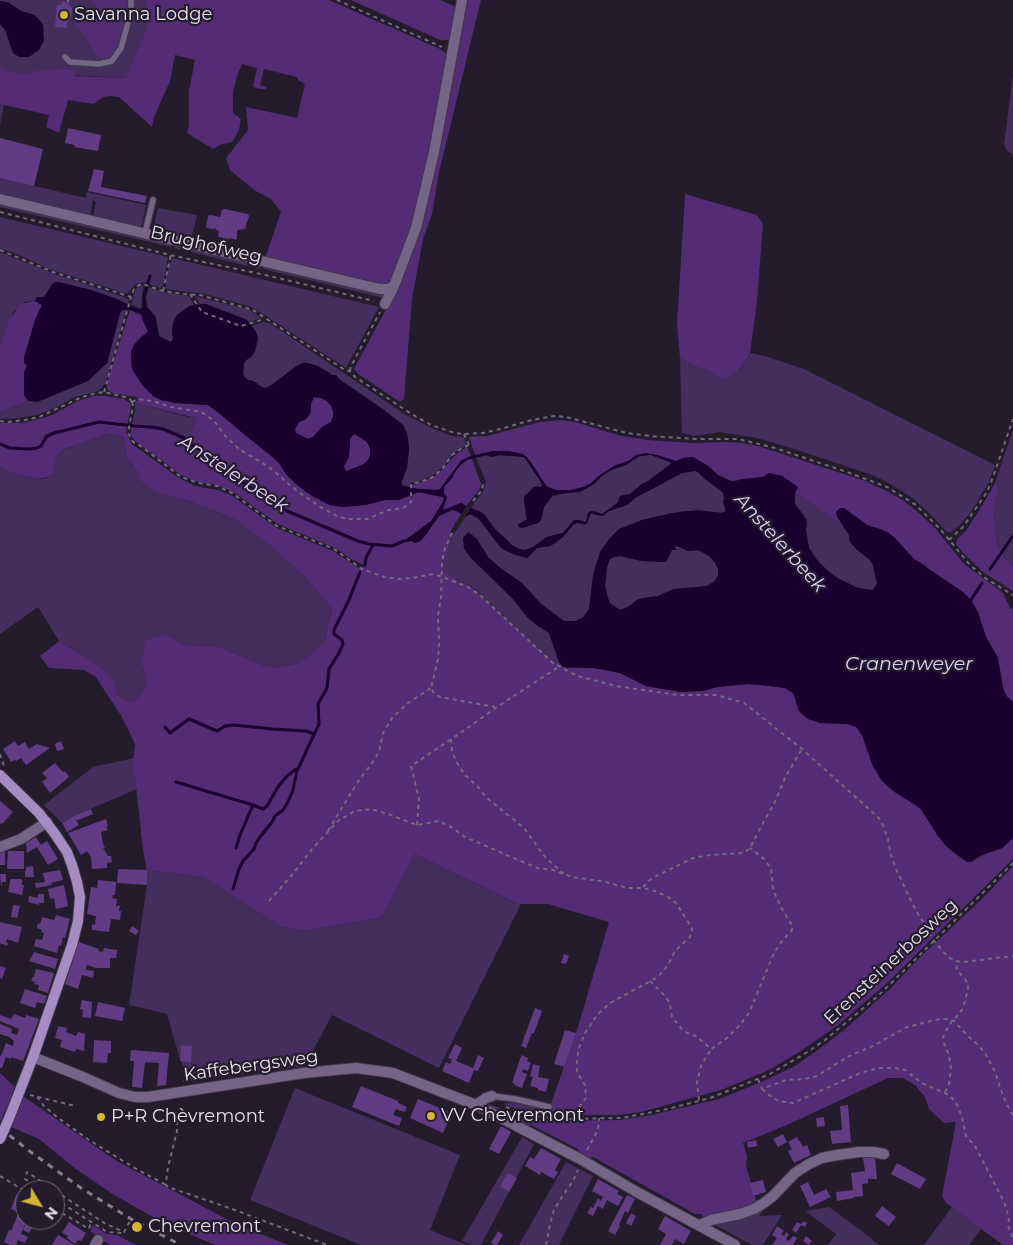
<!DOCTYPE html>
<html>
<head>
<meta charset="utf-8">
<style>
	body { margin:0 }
	#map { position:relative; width:1013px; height:1245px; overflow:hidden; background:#241b2c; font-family:Montserrat,sans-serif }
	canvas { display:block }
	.north { position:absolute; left:15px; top:1180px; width:50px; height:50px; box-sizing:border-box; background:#241b2c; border:1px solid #726a7a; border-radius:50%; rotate:127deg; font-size:14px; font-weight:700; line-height:20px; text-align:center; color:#e7e1ee }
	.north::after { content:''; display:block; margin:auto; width:18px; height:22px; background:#d3b635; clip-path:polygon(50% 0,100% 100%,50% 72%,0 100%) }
</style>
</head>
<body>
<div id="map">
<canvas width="1013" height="1245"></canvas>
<div class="north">N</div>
</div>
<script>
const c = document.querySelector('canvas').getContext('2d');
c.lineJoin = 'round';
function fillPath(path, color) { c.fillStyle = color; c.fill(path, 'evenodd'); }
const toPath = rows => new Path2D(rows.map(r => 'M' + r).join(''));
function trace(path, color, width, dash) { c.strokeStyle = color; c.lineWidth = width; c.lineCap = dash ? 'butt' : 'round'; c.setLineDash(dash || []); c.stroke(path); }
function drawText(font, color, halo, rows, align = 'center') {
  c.font = font + ' Montserrat,sans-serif'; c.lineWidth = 4.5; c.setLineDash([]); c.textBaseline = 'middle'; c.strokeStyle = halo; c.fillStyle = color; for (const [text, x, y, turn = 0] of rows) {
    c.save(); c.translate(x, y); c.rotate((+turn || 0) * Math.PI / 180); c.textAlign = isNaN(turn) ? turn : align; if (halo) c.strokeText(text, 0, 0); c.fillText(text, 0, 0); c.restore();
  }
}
const green = toPath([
	[0,0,145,0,147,26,127,78,65,75,6,95,0,125],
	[1013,75,1013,154,1007,151,1004,144],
	[0,178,86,198,87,192,146,205,142,225,139,228,93,217,96,202,93,200,90,216,0,194],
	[0,202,172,243,171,247,0,207],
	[158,208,197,215,191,240,155,232,153,228],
	[0,217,168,257,163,286,160,288,144,282,139,283,135,285,128,293,122,293,118,291,49,269,19,255,0,248],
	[175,244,261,265,260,269,174,248],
	[0,252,52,273,124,297,129,300,128,303,127,304,117,299,91,290,59,282,56,282,53,283,44,297,37,297,35,301,24,302,14,311,0,346],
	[172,258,379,307,346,368,252,307,205,294,166,289,166,277],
	[264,265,385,293,384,298,263,269],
	[143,285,141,308,139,308,132,305,131,304,136,289,140,286],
	[149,287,162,292,189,296,194,305,189,306,175,317,173,324,172,332,173,339,171,342,159,336,156,318,148,308,146,297],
	[195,296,249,310,262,318,249,322,245,319,206,304,200,304],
	[122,310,126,310,126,311,110,368,105,383,102,388,98,391,75,397,53,409,36,415,19,418,0,419,0,412,28,401,42,400,88,381,107,363,120,313],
	[264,322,271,324,406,415,434,429,452,436,464,437,467,445,454,453,444,466,433,475,423,480,410,483,410,487,402,485,401,483,407,468,409,449,408,437,403,425,384,410,339,379,336,375,333,375,318,366,304,362,295,367,273,384,266,388,262,387,253,381,248,380,244,377,243,372,244,364,245,361,252,356,256,332,252,326],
	[750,353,768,357,804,369,995,465,989,482,971,512,960,525,951,532,947,532,927,511,914,499,887,482,872,475,791,448,757,438,720,432,694,436,682,433,680,358,697,367,709,371,720,379,741,369],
	[135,403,188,417,196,418,190,437,162,427,148,424,132,424,135,411],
	[1013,430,1013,566,1004,557,997,545,994,513,998,489,997,486,994,485],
	[109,433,124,437,126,456,130,463,138,472,141,480,167,496,188,501,215,511,236,520,269,545,305,577,332,609,329,620,325,641,310,655,298,663,275,668,262,665,217,646,185,645,166,634,141,662,147,683,140,696,131,702,122,698,115,693,92,661,59,641,38,607,0,634,0,467,10,473,38,479,43,479,51,476,54,469,56,458,61,451,78,445],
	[486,455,519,456,524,457,527,461,541,482,542,485,541,487,536,486,532,488,524,498,526,515,527,518,526,520,518,524,522,528,538,523,541,520,544,507,552,496,593,485,604,474,617,468,621,467,640,456,651,455,673,463,648,481,642,484,630,494,620,496,618,502,616,505,602,514,594,511,588,513,586,522,578,520,574,520,563,533,547,537,533,547,525,550,519,549,512,545,495,529,484,514,481,512,471,508,483,491,486,482,476,458],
	[695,471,698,472,704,478,723,493,724,499,723,502,726,511,722,513,704,511,683,511,642,520,619,529,603,547,596,564,593,576,589,609,582,618,576,621,564,621,541,604,522,583,499,567,488,557,473,535,464,548,470,557,512,598,528,618,549,633,559,662,563,667,554,662,475,589,446,573,443,570,445,556,450,544,450,532,454,534,465,517,469,514,477,517,483,524,501,548,511,553,527,558,537,548,550,546,555,543,563,537,574,524,577,523,585,525,591,513,600,516,609,511,627,505,635,498,682,473],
	[795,493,843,526,849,535,851,543,872,562,877,583,874,589,872,590,858,588,839,579,829,572,817,560,809,548,806,530,807,521,804,516,795,504],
	[678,546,687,551,698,550,707,554,712,559,717,566,718,571,718,575,715,581,707,586,671,590,658,596,643,598,637,600,628,607,620,610,610,603,608,600,605,586,607,567,610,559,614,557,620,556,642,561,666,562,672,550,677,550,674,547],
	[134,758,132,774,135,777,137,789,74,816,62,823,44,805,93,767],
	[415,854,518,904,521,904,439,1068,332,1015,305,1066,182,1082,185,1078,185,1071,179,1056,167,1014,129,1005,147,885,147,870,203,877,282,927,305,931,382,917],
	[295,1088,460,1155,430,1230,467,1245,361,1245,250,1200],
	[505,1103,518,1103,549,1109,547,1115,515,1109,504,1104],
	[488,1104,533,1119,530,1127,487,1106],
	[522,1137,534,1144,481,1245,472,1245,462,1241],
	[566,1162,593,1176,559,1245,519,1245],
	[829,1207,859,1229,879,1245,828,1245,836,1234,805,1211],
	[952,1207,981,1229,969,1245,924,1245],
	[765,1208,759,1216,782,1215,763,1245,752,1245,715,1225,718,1222]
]);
const forest = toPath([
	[91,0,127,0,126,19,115,50,109,58,103,59,94,54,89,42,75,23,95,11,97,8,95,4],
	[145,0,329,0,440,49,447,54,425,176,411,232,391,282,384,286,265,258,281,212,271,199,254,190,230,170,226,158,248,130,246,107,297,118,305,84,298,80,297,77,264,69,260,85,266,87,266,89,260,89,253,87,257,68,242,64,237,76,233,92,233,113,241,119,239,130,232,142,222,144,213,149,187,133,189,126,189,91,195,60,175,55,170,81,154,117,152,127,119,97,110,96,103,97,94,104,68,100,59,133,46,127,49,115,0,104,0,66,4,70,14,73,28,74,38,70,65,69,76,70,75,76,126,78,147,26],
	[351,0,440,0,457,7,451,38,449,40,440,40],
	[467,0,481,0,439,172,432,214,423,239,412,299,404,399,400,402,357,373,354,369,396,291,423,216,455,67],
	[685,194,757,215,763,224,757,301,750,353,741,368,731,376,720,379,709,371,697,367,680,358,677,324],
	[35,301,42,305,35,320,24,358,27,366,24,373,24,395,28,401,0,412,0,346,9,321,20,304],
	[130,310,142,316,148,332,140,338,134,345,131,352,131,367,153,396,161,400,176,403,208,405,269,453,279,463,286,474,296,484,312,496,330,505,343,507,366,505,385,500,398,500,410,496,411,498,412,498,412,495,418,492,442,497,444,499,443,502,431,521,402,542,412,541,415,543,422,539,439,516,453,510,459,512,461,514,450,532,450,544,445,556,443,570,446,573,474,589,554,662,567,668,593,668,620,673,646,686,681,692,703,691,717,687,748,684,771,686,785,688,793,693,797,701,798,709,803,715,808,719,820,723,848,724,856,727,862,735,873,766,882,781,892,790,914,803,921,809,938,836,950,850,967,862,971,862,985,854,1002,848,1013,838,1013,859,885,985,838,1025,801,1051,769,1070,721,1090,641,1112,618,1115,547,1115,577,1030,609,922,548,904,518,904,415,854,382,917,305,931,282,927,203,877,147,870,143,850,135,777,132,774,135,744,122,717,95,676,84,670,49,668,40,656,59,641,92,661,103,670,115,682,115,693,122,698,131,702,140,696,147,683,141,662,146,640,166,634,185,645,217,646,262,665,275,668,298,663,310,655,325,641,329,620,332,609,305,577,269,545,236,520,215,511,188,501,167,496,151,489,140,480,138,472,127,459,126,456,124,437,109,433,78,445,65,449,61,451,56,458,54,469,54,473,51,476,38,479,10,473,0,467,0,423,22,423,39,419,52,415,80,400,93,396,106,396,124,399,130,403,131,406,126,432,132,444,179,478,195,486,218,490,231,495,277,528,333,551,359,568,366,566,351,559,335,548,278,524,233,492,217,485,198,482,181,475,135,441,130,434,132,424,148,424,162,427,190,437,196,418,135,403,138,399,137,397,112,393,107,389,107,382],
	[313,397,321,398,327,401,331,406,333,411,333,417,331,422,322,427,313,437,308,439,296,433,295,429,299,422,306,419,311,411,311,404],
	[561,420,575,422,621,436,648,440,694,443,724,442,742,443,758,446,865,481,889,492,904,501,919,513,935,528,964,564,1003,593,1009,606,1013,610,1013,702,1006,695,1003,688,998,658,986,637,982,627,925,565,914,559,883,530,867,525,855,516,849,535,843,526,795,493,763,477,731,481,718,475,708,466,693,457,683,458,676,461,652,454,641,454,628,461,614,466,600,475,591,483,584,487,571,490,556,490,548,487,545,484,527,457,519,453,507,451,493,451,475,455,469,437,487,436,540,422],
	[354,434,367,442,370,448,370,455,369,459,364,464,347,471,345,471,344,466,349,457,350,439,351,437],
	[467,447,471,456,460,462,440,489,436,490,411,488,411,485,425,481,436,475,444,468,456,454],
	[472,459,481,484,479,490,466,506,461,503,444,510,443,509,447,498,444,494,444,487,452,478,454,473,459,467,467,460],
	[994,485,997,486,998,489,994,513,997,545,1004,557,1013,566,1013,591,983,572,963,553,956,544,957,539,966,531,978,512],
	[1013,866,1013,1245,1003,1245,946,1203,942,1196,956,1122,944,1123,929,1109,925,1097,915,1085,903,1078,888,1078,787,1125,743,1143,747,1156,746,1166,757,1203,738,1210,703,1218,702,1214,695,1214,593,1157,587,1159,579,1154,578,1149,531,1125,533,1119,551,1121,620,1120,651,1115,719,1099,759,1083,793,1067,818,1050,844,1030,890,989,916,961,984,897],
	[0,1073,15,1087,1,1121,0,1120],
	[23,1096,115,1160,236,1224,288,1245,215,1245,168,1225,151,1216,111,1193,76,1169,39,1139,11,1127],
	[92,1225,107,1234,117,1235,136,1245,110,1245,91,1232]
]);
const water = toPath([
	[0,1,8,2,21,11,35,15,43,24,44,41,39,50,29,57,19,57,13,53,5,30,0,24],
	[56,282,59,282,91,290,117,299,127,304,126,310,122,310,120,313,107,363,88,381,42,400,37,402,28,401,24,395,24,373,27,366,24,363,24,358,35,320,42,305,35,301,37,297,44,297,53,283],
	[206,304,247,320,256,332,258,338,255,352,252,356,245,361,244,364,243,375,248,380,253,381,262,387,266,388,273,384,295,367,303,363,308,363,318,366,332,375,336,375,339,379,384,410,403,425,407,433,409,449,407,468,401,483,403,486,418,489,438,490,440,489,462,460,471,456,493,451,507,451,523,454,530,461,545,484,548,487,556,490,571,490,584,487,591,483,600,475,614,466,628,461,636,455,646,453,657,455,676,461,683,458,693,457,708,466,718,475,733,482,742,479,763,477,769,473,782,476,798,487,795,493,795,504,804,516,807,522,806,530,809,548,817,560,829,572,839,579,858,588,872,590,874,589,877,583,873,565,869,559,857,550,851,543,849,540,849,535,837,517,836,512,840,508,844,508,867,525,883,530,889,533,895,538,914,559,963,592,971,600,978,612,986,637,998,658,1003,688,1006,696,1013,702,1013,838,1002,848,979,856,971,862,967,862,946,846,938,836,920,808,896,793,882,781,873,766,862,735,856,727,848,724,820,723,808,719,799,711,793,693,785,688,771,686,748,684,717,687,703,691,681,692,646,686,620,673,607,670,593,668,563,667,559,662,549,633,538,626,528,618,512,598,470,557,464,548,463,538,468,532,477,539,488,557,499,567,522,583,541,604,564,621,576,621,584,617,589,609,593,576,600,552,609,539,619,529,642,520,672,513,698,510,722,513,726,511,723,502,724,499,723,493,719,489,704,478,698,472,695,471,682,473,635,498,627,505,609,511,603,516,600,516,591,513,587,524,577,523,574,524,563,537,555,543,550,546,537,548,527,558,516,555,503,549,497,543,479,519,470,514,465,517,471,508,481,512,484,514,495,529,512,545,519,549,525,550,533,547,547,537,563,533,574,520,578,520,586,522,588,513,591,511,602,514,616,504,618,502,620,496,630,494,642,484,648,481,672,463,651,455,640,456,626,465,611,470,604,474,593,485,580,492,559,494,552,496,544,507,541,520,538,523,522,528,519,527,518,526,519,524,526,520,527,518,526,515,524,498,525,495,531,491,534,487,541,487,542,485,541,482,527,461,524,457,500,455,491,457,489,456,486,455,467,460,460,465,455,472,452,478,444,487,444,494,447,497,443,509,444,510,461,503,466,506,461,514,455,510,451,510,439,516,425,536,420,541,415,543,412,541,401,543,416,533,431,521,443,502,444,499,443,497,418,492,398,500,385,500,365,505,343,507,330,505,312,496,296,484,286,474,279,463,275,459,240,431,221,414,208,405,176,403,161,400,153,396,143,386,133,371,131,355,131,352,134,345,140,338,148,332,142,318,141,308,148,308,155,316,159,336,171,342,173,339,172,332,173,324,177,315,190,306],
	[314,397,321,398,327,401,331,406,333,411,333,417,331,422,322,427,313,437,308,439,296,433,295,429,299,422,306,419,310,414,311,404],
	[354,434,357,435,367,442,370,448,370,455,369,459,364,464,347,471,345,470,344,466,349,457,350,439],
	[677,546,688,551,698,550,709,556,715,562,718,569,718,575,715,581,707,586,674,589,658,596,643,598,637,600,628,607,620,610,610,603,608,598,605,586,607,567,610,559,614,557,620,556,642,561,666,562,672,550,677,550,674,547]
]);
const stream = toPath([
	[127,307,142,312],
	[145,312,144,298,146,289,150,276],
	[0,444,10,448,28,449,37,448,41,446,47,436,54,433,99,422,135,426,151,427,163,429,184,438,242,482,287,511,358,541,369,544,392,546,404,541],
	[365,565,366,558,373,545],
	[990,569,1013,536],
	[971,600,982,583],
	[165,727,170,733,189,719,217,731,225,726,234,725,272,729,306,731,314,734],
	[176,782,253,805],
	[236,848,240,835,253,805,263,809,267,806,278,787,287,776,296,769],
	[233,889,239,869,243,861,254,849,256,843,260,837,272,822,275,816,283,810,288,802,293,790,297,771,319,724,318,704,327,688,329,669,339,653,343,644,342,640,334,634,334,630,349,600,360,572]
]);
const building = toPath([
	[62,2,69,2,69,6,71,6,72,13,70,19,68,19,67,28,55,27,57,5,61,5],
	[68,128,101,135,98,151,74,147,75,145,65,143],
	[0,138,43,149,34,186,0,178],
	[94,169,104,171,101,187,147,196,145,203,88,191],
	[224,209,248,214,249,216,248,220,247,221,245,229,237,230,237,239,235,240,231,238,229,239,219,237,218,235,219,231,216,230,215,228,213,229,207,228,206,226,208,216,210,215,220,217,222,210],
	[15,741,18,746,25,742,29,749,37,744,50,748,26,765,21,758,16,761,15,760,11,762,3,749],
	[61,741,64,749,57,751,55,744],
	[55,763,63,772,65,771,69,777,50,793,42,782,47,778,42,773],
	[0,801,13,812,2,824,0,823],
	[91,809,93,814,78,820,76,820,79,825,67,832,62,823,74,816],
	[106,819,108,826,106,827,108,830,101,832,103,844,105,848,103,848,108,856,111,856,112,862,107,863,107,868,92,869,91,857,87,851,81,855,68,833],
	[36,837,41,845,47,841,58,859,48,865,37,847,27,853,26,843],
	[0,851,5,851,5,865,0,865],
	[8,851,24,851,24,869,7,869],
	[33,866,34,877,25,877,25,871,26,871,26,867],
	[118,869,147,870,147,885,117,883],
	[60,870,63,880,51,883,52,885,36,888,35,883,45,882,43,873],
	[0,874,6,874,6,882,2,882,1,887],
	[10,879,22,879,22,885,24,885,22,895,8,892,10,883],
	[98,880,116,882,115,895,113,895,112,898,117,899,116,906,120,906,119,911,121,911,120,920,111,919,109,932,92,930,92,924,95,925,96,916,87,914,91,887,97,888],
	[64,885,68,906,56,909,54,898,50,899,48,889],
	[38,894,44,894,44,903,38,903,39,905,28,902,29,896,38,898],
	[13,905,20,906,17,918,11,917],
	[56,915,70,919,65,938,63,937,61,946,59,945,57,953,34,946,36,939,42,940,44,933,41,932,42,930,37,928,38,923,40,924,42,917,54,920],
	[0,922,22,927,18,943,7,939,6,942,8,943,7,946,0,943],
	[132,926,139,931,136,935,129,931],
	[79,942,99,949,98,951,103,952,104,948,117,950,116,958,110,958,110,968,96,968,87,965,86,970,94,971,93,978,82,975,78,989,65,984],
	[34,952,58,959,55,969,29,961],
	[564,954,569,956,566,964,561,963],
	[0,966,6,968,2,979,0,978],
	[36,969,54,973,48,993,38,990,39,985,34,984,35,982,31,981,33,977,34,977],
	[25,989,47,996,44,1004,37,1002,35,1008,20,1003],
	[82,1000,92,1002,91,1018,82,1017,83,1010,80,1009],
	[98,1002,125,1008,122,1021,95,1016],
	[535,1008,542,1011,534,1033,532,1033,526,1048,521,1046],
	[14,1014,25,1018,26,1015,39,1019,23,1061,11,1057,11,1059,6,1057,2,1068,0,1068,0,1055,1,1056,6,1043,13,1046,14,1041,9,1037,0,1034,0,1024,12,1029,11,1033,17,1035,19,1029,0,1021,0,1015,11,1019],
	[58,1026,67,1028,66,1032,76,1036,78,1032,85,1034,84,1051,76,1049,75,1052,60,1047,62,1040,55,1038],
	[565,1030,576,1033,564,1067,554,1064],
	[94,1040,111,1041,111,1053,108,1053,107,1063,93,1062],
	[455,1044,462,1048,456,1061,473,1068,478,1055,484,1058,478,1071,474,1070,469,1083,442,1071,446,1062,450,1064,452,1059,448,1058],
	[181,1045,192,1046,191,1062,180,1061],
	[131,1050,169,1053,166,1085,157,1086,159,1063,145,1062,142,1088,132,1087,134,1061,130,1061],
	[522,1055,528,1058,527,1061,531,1063,528,1071,523,1069,522,1072,527,1074,522,1088,514,1085,515,1084,512,1083,520,1059],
	[533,1064,540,1066,538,1077,549,1079,546,1092,538,1090,538,1088,530,1086,533,1077,530,1076],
	[361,1086,398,1101,398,1103,407,1107,405,1112,396,1109,393,1115,402,1118,399,1126,352,1107],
	[418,1099,452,1113,443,1133,410,1118],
	[848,1105,851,1142,832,1144,830,1131,842,1130,840,1106],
	[824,1117,825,1126,817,1127,816,1118],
	[501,1126,511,1132,499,1154,489,1149],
	[783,1134,787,1142,778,1147,773,1139],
	[797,1137,803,1147,807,1145,811,1155,794,1163,788,1151,792,1149,788,1142],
	[756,1140,757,1146,748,1148,747,1142],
	[541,1148,561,1159,555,1170,558,1172,554,1179,541,1172,540,1175,525,1166,530,1157,534,1159],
	[875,1157,877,1179,868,1179,868,1183,862,1184,863,1196,854,1197,854,1198,837,1201,836,1192,853,1190,851,1173,865,1171,863,1158],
	[897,1163,926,1179,920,1189,891,1174],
	[508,1173,517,1178,509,1192,500,1186],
	[598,1179,619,1191,617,1194,623,1197,618,1206,607,1200,603,1209,598,1206,593,1216,587,1213,591,1207,593,1208,598,1198,601,1201,603,1197,592,1191],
	[763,1180,766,1192,753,1196,750,1183],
	[808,1182,814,1195,826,1189,831,1197,810,1207,800,1186],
	[16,1195,25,1199,25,1220,26,1220,21,1234,28,1237,25,1243,18,1240,16,1245,10,1245,4,1242,9,1230,11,1231,19,1212,11,1209],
	[627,1195,635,1199,628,1213,625,1211,619,1225,620,1226,615,1235,608,1231],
	[882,1206,896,1217,889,1226,875,1216],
	[631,1213,636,1216,631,1226,626,1223],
	[665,1216,691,1231,684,1244,675,1239,672,1245,660,1245,666,1234,658,1229],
	[804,1221,807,1223,805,1227,801,1225,796,1233,792,1230,797,1222,801,1224],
	[69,1222,86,1233,81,1241,78,1240,75,1244,67,1238,68,1236,62,1233],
	[25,1225,32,1228,29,1233,23,1230],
	[777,1226,784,1231,781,1234,784,1236,786,1232,789,1234,786,1239,789,1241,793,1236,797,1238,793,1245,772,1245,777,1238,772,1235],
	[498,1231,503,1235,497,1245,495,1245,491,1243],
	[58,1235,75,1245,52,1245],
	[806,1236,812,1241,809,1245,803,1241]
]);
const path = toPath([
	[337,0,442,47],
	[68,2,68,0],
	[0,212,170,255,261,274,374,301],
	[0,250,53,272,131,297,134,289,139,285,143,284,163,291,184,294,200,295,253,310,345,370,350,371,355,377,410,413,431,425,455,433,464,434,483,433,500,429,528,421,542,418,555,416,566,417,627,433,650,436,696,439,738,439,775,448,847,472,887,487,916,505,941,530,970,565,985,578,1013,595],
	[163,291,171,254],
	[190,294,202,312,241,326,265,319],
	[350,371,351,366,380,312],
	[104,392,131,297],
	[132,402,133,406,128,433,133,442,142,447,181,477,199,483,217,486,232,493,277,526,334,549,362,569,384,577,400,579,412,578,434,574,445,578,468,587,481,596,553,663,577,676,616,686,678,695,716,695,744,703,802,749,878,817,883,825,888,839,891,856,896,869,913,905,934,941,948,957,956,961,964,962,1013,956],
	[132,402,138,399,153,401,171,407,201,412,206,415,214,421,226,437,239,449,269,467,297,491,322,508,339,517,350,519,367,519,389,510,403,508,411,502,411,484,423,481,433,477,443,468,452,455,462,448,469,445],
	[0,421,8,422,25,420,39,417,82,397,96,393,104,392,129,398,132,402],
	[464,434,470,447],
	[473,501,482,490,483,483],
	[452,533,445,548,442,562,441,598,438,615,439,643,438,659,431,688,433,692,440,697,495,707],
	[949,540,963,527,987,492,993,477,1013,419],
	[451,739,452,751,457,763,465,775,478,787,487,798,524,828,545,857,564,874],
	[0,754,4,766],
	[417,825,419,799,411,766,459,734,497,707,560,666],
	[328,831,357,783,375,759,379,752,383,733,392,718,408,703,431,688],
	[643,887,652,878,693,858,710,855,744,853,750,848,763,823,774,804,786,776,802,749],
	[269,901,292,875,312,849,338,821,355,811,371,809,388,814,417,825,439,821,451,827,465,837,537,868,553,870,572,877,606,882,627,888,643,888,655,891,668,897,676,903,692,928,692,932,690,937,675,951,668,965,658,977,610,1003,597,1015,585,1033,579,1048,577,1059,577,1072,585,1085,586,1098,578,1109,563,1119],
	[650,981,666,997,670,1004,672,1017,679,1026,685,1032,696,1036,711,1049,727,1038,739,1026,749,1013,774,953,782,941,792,930,792,925,783,911,773,890,771,868,763,858,750,848],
	[758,1079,762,1089,786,1080,805,1079,817,1076,849,1056,873,1046,907,1027,931,1021,941,1019,948,1019,954,1021,967,1035,978,1045,985,1053,995,1072,1003,1096,1013,1116],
	[762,1089,773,1098,779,1101,793,1103,860,1073,879,1068,895,1068,905,1070,922,1083,949,1095,955,1101,958,1107,962,1117,966,1136,975,1146,1004,1202,1009,1218,1008,1226,1011,1232,1013,1241],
	[945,1092,949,1085,951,1069,949,1055,944,1043,943,1037,949,1025,959,1014,963,1008,968,990,968,984,965,979,957,970,956,961],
	[30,1095,71,1105,77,1104],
	[37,1097,44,1106,57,1117,89,1140,133,1167,166,1185],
	[699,1100,697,1083,701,1066,711,1049],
	[506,1107,519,1112,541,1117,563,1119,622,1118,668,1109,710,1098,770,1074,806,1053,825,1040,878,996,1013,863],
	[177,1121,177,1131,168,1167,166,1182,166,1185,168,1187,235,1210,327,1245],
	[587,1150,598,1130,599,1118],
	[0,1176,25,1191],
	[41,1190,25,1179,27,1172,54,1190],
	[55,1191,106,1224,124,1232,130,1221],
	[55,1199,107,1232,123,1233,124,1232],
	[55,1209,89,1229,91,1222],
	[546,1245,550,1224,554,1210,563,1195,573,1181,578,1170]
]);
const lane = toPath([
	[65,57,70,62,99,64,112,61,121,48,131,12,131,0],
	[145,233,153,200],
	[492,1096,515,1099,549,1107]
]);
const street = toPath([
	[0,199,380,289,388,289,394,286],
	[385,304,394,286,416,228,434,152,462,0],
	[0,847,21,839,47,822],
	[33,1057,83,1077,119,1093,135,1097,148,1097,304,1073,356,1068,393,1073,476,1105,582,1160,635,1191,735,1245],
	[476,1105,486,1098,492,1096],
	[700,1225,711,1220,740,1214,754,1209,764,1203,773,1196,795,1173,809,1164,822,1158,837,1155,859,1152,874,1152,884,1154],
	[95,1245,98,1240]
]);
const secondary = toPath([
	[0,775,39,813,55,834,67,852,72,865,77,882,80,897,78,921,72,945,33,1057,10,1116]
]);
const rail = toPath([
	[0,1128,32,1153,81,1188,131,1219,181,1245]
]);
const secondaryBridge = toPath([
	[0,1139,10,1116]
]);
const markers = [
	[64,15,5,"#d3b635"],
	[431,1116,5,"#d3b635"],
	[101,1117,5,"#d3b635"],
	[137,1227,6,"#d3b635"]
];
const poiNames = [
	["Savanna Lodge",74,15],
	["VV Chevremont",441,1116],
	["P+R Chèvremont",111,1117],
	["Chevremont",148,1227]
];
const streetNames = [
	["Brughofweg",206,245,13],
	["Erensteinerbosweg",891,962,-43],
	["Kaffebergsweg",251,1066,-8]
];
const waterNames = [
	["Anstelerbeek",233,474,33],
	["Anstelerbeek",780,543,48],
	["Cranenweyer",909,664]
];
fillPath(green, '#452d5d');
fillPath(forest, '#532c75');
fillPath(water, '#19002e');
trace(stream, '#19002e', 3);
fillPath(building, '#623b85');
trace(lane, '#3f3747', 8);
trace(street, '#3f3747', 12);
trace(secondary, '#3f3747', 12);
trace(path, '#726a7a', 2, [4, 4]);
trace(lane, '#756486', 5.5);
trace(street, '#756486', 10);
trace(secondary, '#a68cc2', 10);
trace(rail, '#867f8e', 3, [6, 6]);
trace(secondaryBridge, '#3f3747', 12, []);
trace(secondaryBridge, '#a68cc2', 10);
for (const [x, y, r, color] of markers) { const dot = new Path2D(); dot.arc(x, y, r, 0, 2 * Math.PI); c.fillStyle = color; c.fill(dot); trace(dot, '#241b2c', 2); }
drawText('18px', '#e7e1ee', '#241b2c', poiNames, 'left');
drawText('18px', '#e7e1ee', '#241b2c', streetNames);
drawText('italic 19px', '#e2cef9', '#241b2c', waterNames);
</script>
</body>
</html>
